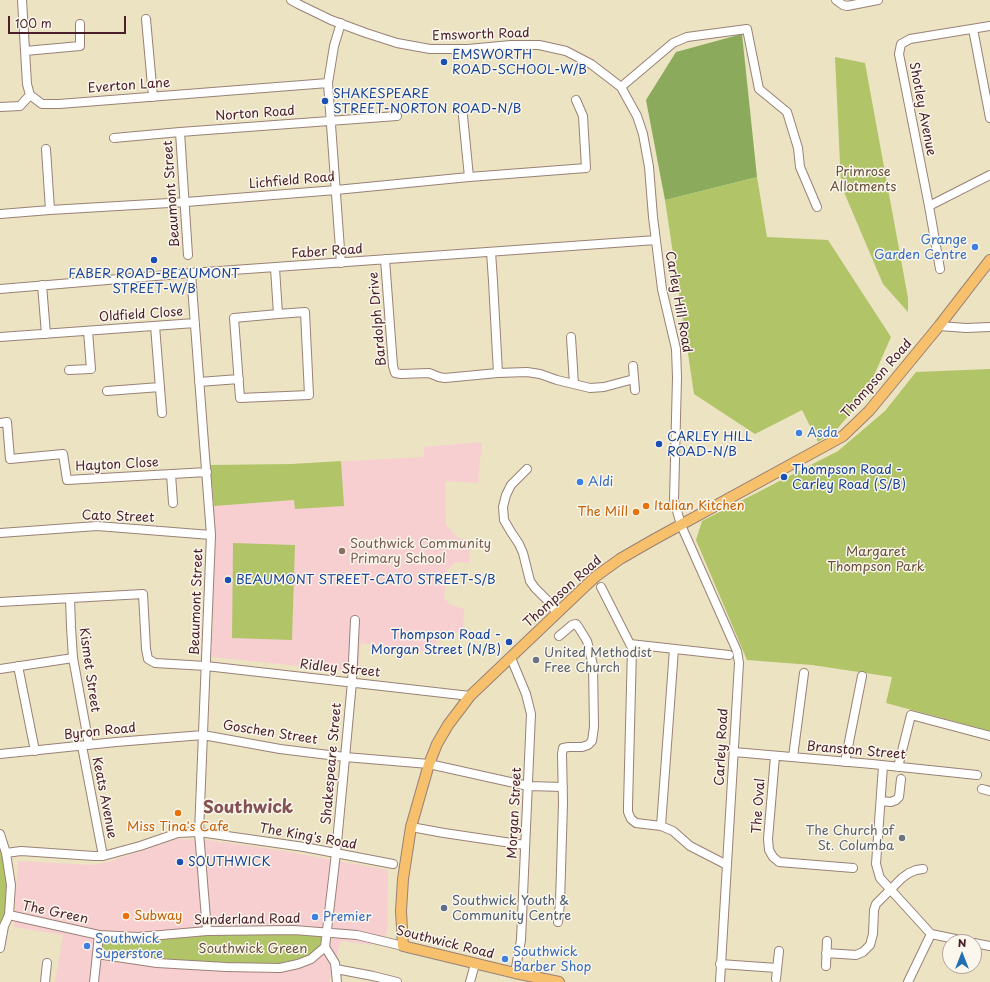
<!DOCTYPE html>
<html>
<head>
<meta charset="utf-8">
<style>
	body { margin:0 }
	#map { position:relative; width:990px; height:982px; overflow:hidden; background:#ebe3c2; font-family:"Playpen Sans",sans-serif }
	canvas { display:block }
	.north { position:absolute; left:942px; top:934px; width:40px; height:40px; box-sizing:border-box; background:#fbf7ec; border:1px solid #b4a19f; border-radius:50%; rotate:0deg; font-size:11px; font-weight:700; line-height:16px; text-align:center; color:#4a1f2b }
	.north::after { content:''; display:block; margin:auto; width:14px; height:18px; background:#1f6fb2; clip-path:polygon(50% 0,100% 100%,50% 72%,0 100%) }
	.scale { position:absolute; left:8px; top:16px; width:118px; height:18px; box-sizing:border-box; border:2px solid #4a1f2b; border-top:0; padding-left:5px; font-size:12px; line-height:14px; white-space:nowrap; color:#4a1f2b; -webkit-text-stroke:3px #fbf7ec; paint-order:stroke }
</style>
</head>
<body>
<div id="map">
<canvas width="990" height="982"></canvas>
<div class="north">N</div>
<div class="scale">100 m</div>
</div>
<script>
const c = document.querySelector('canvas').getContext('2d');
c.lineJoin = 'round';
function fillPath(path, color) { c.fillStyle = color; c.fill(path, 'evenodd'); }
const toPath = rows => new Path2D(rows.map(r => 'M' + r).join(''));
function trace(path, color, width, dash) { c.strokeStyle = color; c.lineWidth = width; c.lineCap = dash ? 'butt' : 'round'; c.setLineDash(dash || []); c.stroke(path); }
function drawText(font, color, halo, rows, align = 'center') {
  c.font = font + ' "Playpen Sans",sans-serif'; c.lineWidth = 3; c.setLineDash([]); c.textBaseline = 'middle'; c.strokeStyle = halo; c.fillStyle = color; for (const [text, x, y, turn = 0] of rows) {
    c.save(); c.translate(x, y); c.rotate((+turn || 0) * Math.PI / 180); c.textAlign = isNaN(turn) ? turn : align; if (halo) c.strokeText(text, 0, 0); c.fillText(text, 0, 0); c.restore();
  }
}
const built = toPath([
	[482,442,478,483,445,481,446,525,458,538,471,540,469,563,456,562,447,570,444,598,451,605,464,609,463,633,450,631,437,641,436,654,361,643,358,672,212,657,214,506,294,500,292,464,424,457,424,447],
	[177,839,207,840,278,850,388,870,387,934,371,945,341,941,329,982,55,982,63,935,14,927,18,861,92,865,108,862]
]);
const green = toPath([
	[835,57,865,63,908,298,908,312,883,284,841,185],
	[757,177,767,237,828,240,891,337,864,398,836,430,818,442,802,410,755,434,694,394,665,200],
	[990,369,990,731,886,703,892,677,812,665,747,660,696,540,702,521,838,451,885,411,916,372],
	[341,461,344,506,295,509,294,500,214,506,210,465,292,464],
	[233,543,295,545,292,640,232,638],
	[0,834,6,853,9,915,0,947],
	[327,933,325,947,298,964,226,967,97,954,99,935,168,935]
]);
const forest = toPath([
	[742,34,757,177,665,200,646,100,676,52]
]);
const minor = toPath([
	[22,0,27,84,30,95,42,104,59,104,328,83],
	[291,0,298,4,331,20,366,33,397,43,430,49,468,49,511,45,539,45,566,51,591,64,621,87,637,116,643,134,649,167,653,217,662,289,676,349,677,377,674,500,681,525,737,651,739,663,720,982],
	[836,0,843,5,847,6,878,0],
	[146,19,153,97],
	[341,23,334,46,328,83,341,263],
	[973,29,990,118],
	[25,51,80,46,80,24],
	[621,87,673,43,687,37,747,29,759,89,787,112,798,148,800,167,817,207],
	[0,107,20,106,30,95],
	[463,116,469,177],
	[180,132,188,255],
	[114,138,180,132,397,116],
	[46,149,50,210],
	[929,206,990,175],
	[0,214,50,210,186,202,336,190,469,177,586,168,583,116,576,100],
	[491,252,493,281,498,373],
	[385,259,393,366,395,373,401,374,429,373,439,377,445,378,498,373,527,372,540,374,557,380,590,388,604,387,634,379],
	[275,268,278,314,305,312,309,395,240,398,234,318,278,314],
	[940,269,929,206,899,54,901,44,910,39,990,26],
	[191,273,211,535,199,832,207,931],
	[42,285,46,334],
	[0,289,191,273,656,240],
	[155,326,162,413],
	[939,326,966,328,990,327],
	[0,337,195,323],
	[571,337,574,384],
	[633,366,635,390],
	[69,370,91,369,88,331],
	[199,382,239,379],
	[107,391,160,387],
	[0,423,7,422,10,459,63,454,67,480,207,472],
	[527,469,511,485,506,495,503,507,504,520,511,532,519,544,523,553,530,581,535,588,547,600,557,613],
	[171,474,173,503],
	[0,533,97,526,211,535],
	[601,587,632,648,628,806,628,812,631,819,636,823,661,826,673,831,690,846,727,865],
	[70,598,71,627,73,658,89,745],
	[0,602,143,594,146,649,148,659,155,663,206,666,470,696],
	[630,644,729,655],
	[511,658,526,694,531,714,521,940,515,973],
	[18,666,35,751],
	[0,669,73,658],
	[82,746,103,856],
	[734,752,872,764,977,775],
	[0,754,116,742,203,735,280,749,345,757,429,764,528,786,563,787],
	[775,756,768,839,769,850,773,857,779,862,853,868],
	[793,757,804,673],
	[845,762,862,676],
	[883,766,876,864,880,878,931,934],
	[898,767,911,715,990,736],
	[982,789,990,791],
	[881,801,891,802,896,800,899,797,901,779],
	[661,826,674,649],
	[411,827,444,833,525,845],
	[0,834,6,853,11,885,9,915,4,926,0,948],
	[6,853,21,851,94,856,103,856,140,846,178,833,199,832,304,847,393,864],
	[9,915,99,935,138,937,207,931,294,930,357,935,403,946],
	[558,922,560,903,563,803,562,754,563,748,569,747,582,747,588,745,592,741,594,727,593,665,587,641,579,628,576,624,572,625,559,636],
	[931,934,970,942],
	[974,943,990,946],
	[325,947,335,963,337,982],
	[826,953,856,955,863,952,870,945,873,934,874,910,876,904,902,878,909,873,916,870,923,869],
	[97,954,157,963,226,967,280,968,298,964,311,959,325,947,336,853,343,779,352,682,355,620],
	[720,964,777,968],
	[826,966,827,941],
	[336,969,373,976,397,982],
	[776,979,779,951],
	[45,982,47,963],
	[94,982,99,935],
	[470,982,475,964],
	[908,982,931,934]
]);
const major = toPath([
	[559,982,515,973,403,946,401,911,403,879,411,827,429,764,437,744,448,725,470,696,595,577,620,559,653,540,843,436,869,411,939,326,990,260]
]);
const markers = [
	[444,62,4,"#1a4fb4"],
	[325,101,4,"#1a4fb4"],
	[975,247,4,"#3f7fe0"],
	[154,260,4,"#1a4fb4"],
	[799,433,4,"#3f7fe0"],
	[659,444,4,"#1a4fb4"],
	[784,477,4,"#1a4fb4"],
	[580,482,4,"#3f7fe0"],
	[646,506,4,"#e8710a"],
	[636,512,4,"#e8710a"],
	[342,551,4,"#8d6e63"],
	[228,580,4,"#1a4fb4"],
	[509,642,4,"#1a4fb4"],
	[536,660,4,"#6b7280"],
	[178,813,4,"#e8710a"],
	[902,838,4,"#6b7280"],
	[180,862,4,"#1a4fb4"],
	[444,908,4,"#5c6f8a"],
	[126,916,4,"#e8710a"],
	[315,917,4,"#3f7fe0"],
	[87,946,4,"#3f7fe0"],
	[505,959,4,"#3f7fe0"]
];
const streetNames = [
	["Emsworth Road",481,35,-2],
	["Everton Lane",129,86,-4],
	["Shotley Avenue",922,109,79],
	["Norton Road",255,114,-4],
	["Lichfield Road",292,181,-5],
	["Beaumont Street",172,194,-94],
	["Faber Road",327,252,-4],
	["Carley Hill Road",678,302,80],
	["Oldfield Close",141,315,-4],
	["Bardolph Drive",378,319,-95],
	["Thompson Road",877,379,-49],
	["Hayton Close",117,465,-3],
	["Cato Street",118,517,2],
	["Thompson Road",563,592,-42],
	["Beaumont Street",197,602,-88],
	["Ridley Street",340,669,6],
	["Kismet Street",89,670,82],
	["Byron Road",100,732,-6],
	["Goschen Street",270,733,9],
	["Carley Road",722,747,-87],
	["Branston Street",856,751,5],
	["Shakespeare Street",332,764,-85],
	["Keats Avenue",104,798,79],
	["The Oval",759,806,-86],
	["Morgan Street",515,813,-87],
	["The King's Road",308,837,10],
	["The Green",55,913,12],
	["Sunderland Road",247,920,-1],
	["Southwick Road",445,943,14]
];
const transitNames = [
	["EMSWORTH",452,55],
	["ROAD-SCHOOL-W/B",452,70],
	["SHAKESPEARE",333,94],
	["STREET-NORTON ROAD-N/B",333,109],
	["FABER ROAD-BEAUMONT",154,274,"center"],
	["STREET-W/B",154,289,"center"],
	["CARLEY HILL",667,437],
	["ROAD-N/B",667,452],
	["Thompson Road -",792,470],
	["Carley Road (S/B)",792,485],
	["BEAUMONT STREET-CATO STREET-S/B",236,580],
	["Thompson Road -",501,635,"right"],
	["Morgan Street (N/B)",501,650,"right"],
	["SOUTHWICK",188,862]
];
const parkNames = [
	["Primrose",863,172],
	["Allotments",863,187],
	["Margaret",876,552],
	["Thompson Park",876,567],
	["Southwick Green",253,949]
];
const shopNames = [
	["Grange",967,240,"right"],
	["Garden Centre",967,255,"right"],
	["Asda",807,433],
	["Aldi",588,482],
	["Premier",323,917],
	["Southwick",95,939],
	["Superstore",95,954],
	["Southwick",513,952],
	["Barber Shop",513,967]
];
const foodNames = [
	["Italian Kitchen",654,506],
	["The Mill",628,512,"right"],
	["Miss Tina's Cafe",178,827,"center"],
	["Subway",134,916]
];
const educationNames = [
	["Southwick Community",350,544],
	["Primary School",350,559]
];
const worshipNames = [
	["United Methodist",544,653],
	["Free Church",544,668],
	["The Church of",894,831,"right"],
	["St. Columba",894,846,"right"]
];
const serviceNames = [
	["Southwick Youth &",452,901],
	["Community Centre",452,916]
];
const districtNames = [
	["Southwick",248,808]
];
fillPath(built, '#f7cfd1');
fillPath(green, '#b1c468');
fillPath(forest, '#8caa5c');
trace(minor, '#9a8176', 10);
trace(major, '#9a8176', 12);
trace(minor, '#fff', 8);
trace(major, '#f7c06c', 10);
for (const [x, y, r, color] of markers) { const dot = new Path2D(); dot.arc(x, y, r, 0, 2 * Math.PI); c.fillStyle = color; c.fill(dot); trace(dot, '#fbf7ec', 1.5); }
drawText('13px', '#4a1f2b', '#fbf7ec', streetNames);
drawText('13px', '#164399', '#fbf7ec', transitNames, 'left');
drawText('13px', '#69513d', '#fbf7ec', parkNames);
drawText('13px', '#366cbe', '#fbf7ec', shopNames, 'left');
drawText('13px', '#c56008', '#fbf7ec', foodNames, 'left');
drawText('13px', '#785e54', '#fbf7ec', educationNames, 'left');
drawText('13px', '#5b616d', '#fbf7ec', worshipNames, 'left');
drawText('13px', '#4e5e75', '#fbf7ec', serviceNames, 'left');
drawText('bold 17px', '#825255', '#fbf7ec', districtNames);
</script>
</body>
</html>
